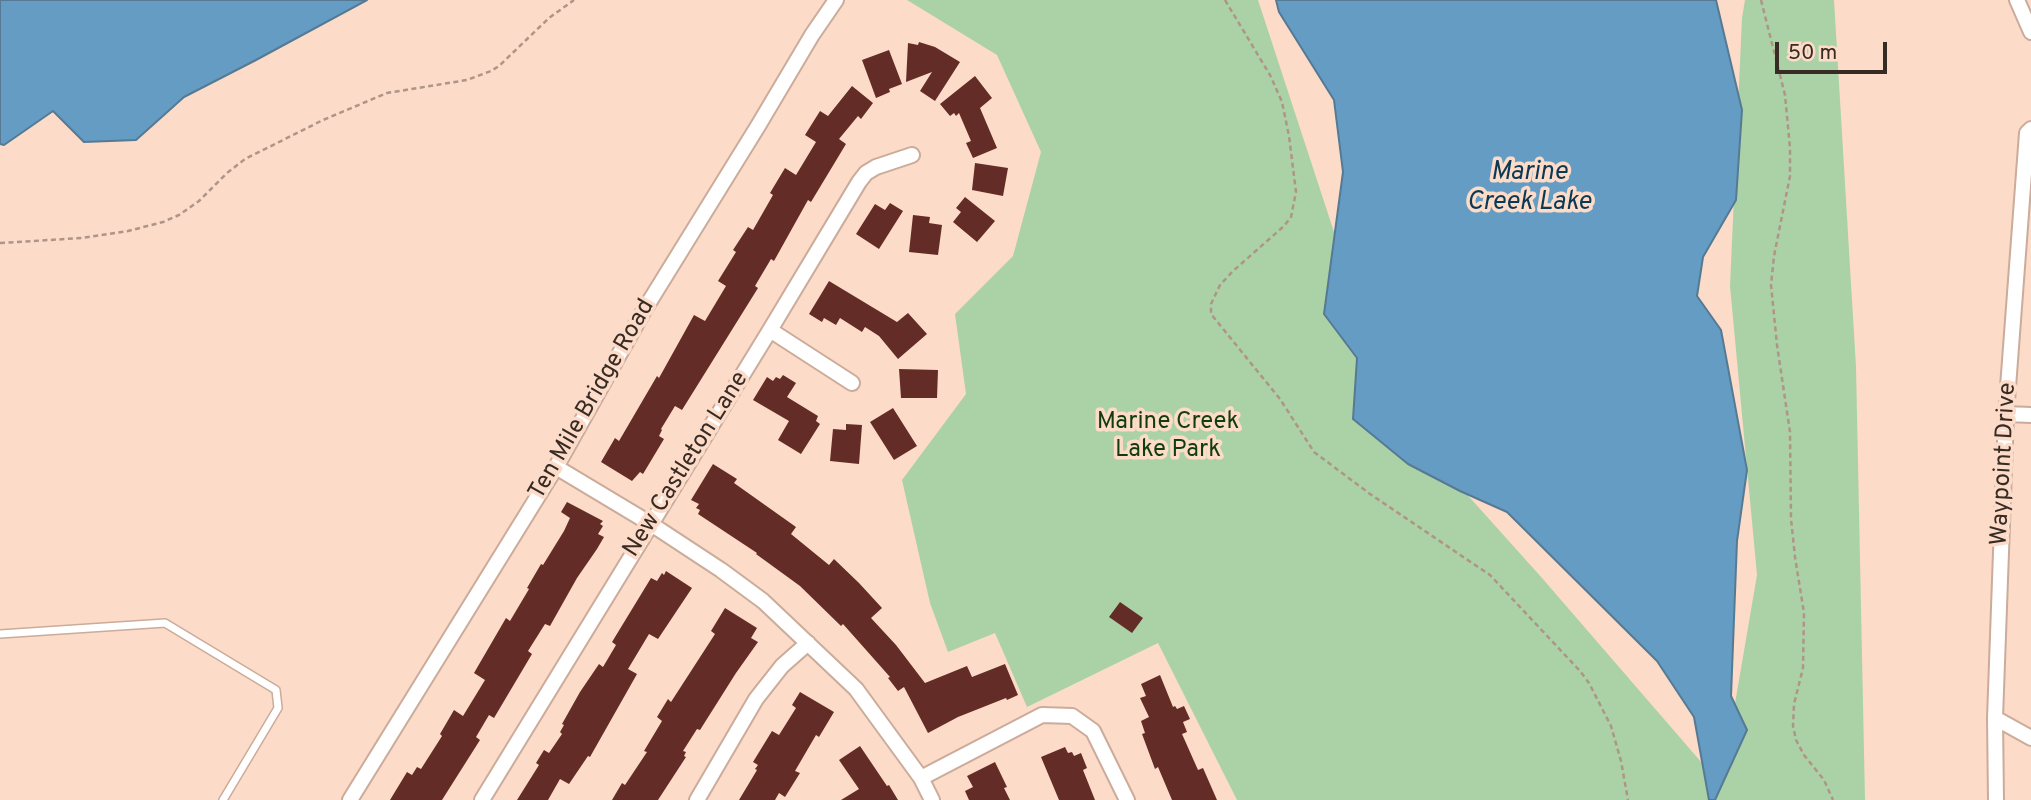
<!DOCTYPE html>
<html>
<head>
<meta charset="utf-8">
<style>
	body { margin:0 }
	#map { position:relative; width:2031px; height:800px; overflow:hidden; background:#fcdbc8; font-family:Overpass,sans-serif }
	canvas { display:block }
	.scale { position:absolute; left:1775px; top:42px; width:112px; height:32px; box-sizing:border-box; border:4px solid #372b24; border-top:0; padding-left:9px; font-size:21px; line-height:24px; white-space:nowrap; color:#372b24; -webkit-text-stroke:5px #fcdbc8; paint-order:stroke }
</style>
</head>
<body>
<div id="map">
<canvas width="2031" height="800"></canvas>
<div class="scale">50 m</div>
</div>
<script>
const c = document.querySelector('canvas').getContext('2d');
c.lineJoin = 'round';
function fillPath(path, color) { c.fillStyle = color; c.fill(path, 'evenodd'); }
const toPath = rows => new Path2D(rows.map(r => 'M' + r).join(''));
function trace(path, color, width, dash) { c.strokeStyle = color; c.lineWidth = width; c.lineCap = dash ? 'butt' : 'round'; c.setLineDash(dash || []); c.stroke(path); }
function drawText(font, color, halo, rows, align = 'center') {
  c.font = font + ' Overpass,sans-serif'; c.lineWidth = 7; c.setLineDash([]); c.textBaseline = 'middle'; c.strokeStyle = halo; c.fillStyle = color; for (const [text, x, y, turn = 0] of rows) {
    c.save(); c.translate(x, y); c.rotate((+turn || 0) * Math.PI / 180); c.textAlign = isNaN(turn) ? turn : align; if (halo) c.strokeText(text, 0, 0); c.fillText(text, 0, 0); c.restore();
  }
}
const green = toPath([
	[907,0,1258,0,1335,235,1367,383,1542,578,1721,785,1757,575,1730,286,1742,18,1745,0,1834,0,1856,367,1865,800,1237,800,1158,643,1027,707,995,633,948,652,930,603,902,480,966,394,955,314,1013,256,1041,152,997,55]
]);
const water = toPath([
	[0,0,367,0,256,60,184,97,136,140,84,142,53,111,4,145,0,144,0,0],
	[1276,0,1716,0,1742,110,1736,200,1703,257,1697,296,1721,330,1747,470,1737,541,1731,696,1747,730,1715,800,1709,800,1694,717,1657,661,1507,512,1460,491,1408,464,1353,419,1357,358,1324,314,1343,172,1334,100,1279,12,1276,0]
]);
const building = toPath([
	[919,42,935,47,960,62,935,101,920,91,932,72,906,82,908,43,918,45],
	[889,50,902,84,889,89,890,92,876,98,862,60],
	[975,76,992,98,980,108,997,148,973,158,966,143,971,141,959,113,956,116,954,113,950,116,940,104],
	[852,86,873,103,861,119,858,116,839,139,846,144,811,202,808,200,774,261,771,259,755,286,758,288,682,410,675,406,661,429,662,430,659,436,664,439,643,474,640,472,632,481,601,462,615,438,619,441,657,376,659,378,694,315,705,321,726,286,718,281,736,252,733,250,748,227,753,230,773,195,770,193,785,168,796,175,816,142,805,135,820,111,828,116],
	[975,163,1008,168,1003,196,972,190],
	[965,197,995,221,977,242,953,222,961,212,956,208],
	[890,203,903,211,879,249,856,234,875,204,885,210],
	[913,215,930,217,929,223,942,225,938,255,909,252],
	[829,281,897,322,908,313,927,334,898,359,879,336,865,327,862,332,840,318,836,325,824,318,822,322,809,314],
	[899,369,938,370,937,398,901,398],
	[783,375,796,383,787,397,818,416,816,421,820,424,801,454,778,440,789,421,753,400,767,377,773,381,776,377,780,379],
	[893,408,917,446,894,460,870,422],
	[846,424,862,425,859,464,830,461,833,429,846,430],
	[713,464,737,479,734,483,796,527,791,534,829,565,834,559,859,583,882,608,871,618,896,645,925,683,967,666,972,677,1005,664,1018,695,1007,700,1006,698,958,717,928,733,904,687,898,691,888,678,890,677,843,624,841,626,800,586,756,554,757,553,698,514,700,510,696,508,699,504,691,500],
	[567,502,603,521,600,524,603,526,598,534,604,537,597,549,577,578,550,626,545,624,528,651,532,654,494,718,489,715,476,737,480,740,442,800,390,800,407,772,412,775,417,767,421,769,442,736,440,734,454,710,463,716,485,680,474,673,506,618,510,621,529,589,527,588,541,564,543,565,564,531,570,518,561,512],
	[666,571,692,588,658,639,649,634,628,669,637,674,590,757,588,756,569,784,560,779,548,800,517,800,539,765,536,763,544,750,549,753,562,734,560,732,564,725,562,724,580,692,599,664,603,667,616,645,612,642,651,578,657,581,662,573,664,575],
	[1120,602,1143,618,1132,633,1109,617],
	[725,608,757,628,751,638,758,642,736,673,700,730,697,729,683,751,686,752,684,756,686,757,658,800,612,800,622,783,625,785,647,752,644,751,662,721,657,717,668,699,671,702,715,634,711,631],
	[1160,675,1173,707,1175,706,1177,709,1184,706,1190,719,1183,722,1187,732,1182,734,1198,770,1203,768,1217,800,1172,800,1158,767,1155,769,1142,734,1145,733,1141,721,1149,717,1140,698,1146,696,1141,684],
	[800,692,834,712,819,737,816,735,795,771,800,773,785,797,779,793,775,800,739,800,757,770,755,769,758,765,753,762,772,731,779,735,796,708,792,705],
	[860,746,887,786,889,785,898,800,841,800,859,789,839,760],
	[1065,747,1068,753,1072,752,1074,756,1081,753,1087,768,1083,770,1095,800,1059,800,1041,757],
	[995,762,1007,787,1004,788,1010,800,969,800,965,791,973,787,967,776]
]);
const path = toPath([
	[1225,0,1270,75,1282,102,1289,136,1296,192,1291,217,1284,226,1233,271,1220,285,1211,304,1211,314,1280,399,1314,452,1370,494,1490,575,1580,671,1589,683,1611,726,1621,761,1628,800],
	[1761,0,1785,95,1790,148,1790,176,1774,256,1771,285,1777,345,1790,432,1791,519,1795,557,1804,613,1803,668,1794,704,1793,726,1796,740,1804,755,1824,780,1833,800],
	[0,243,82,238,128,231,163,222,179,215,199,201,227,173,245,159,323,120,387,93,467,80,491,71,499,66,549,18,574,0]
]);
const service = toPath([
	[0,634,165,623,276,690,278,708,223,800]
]);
const minor = toPath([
	[2017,0,2031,32],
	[770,330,852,383],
	[2006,414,2031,415],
	[556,467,651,524,721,570,763,601,856,689,921,778,932,800],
	[1995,718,2031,738],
	[921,778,1042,715,1072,716,1093,731,1127,800],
	[350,800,556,467,643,312,758,126,812,35,836,0],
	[482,800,770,330,859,182,866,173,876,167,912,155],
	[697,800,756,699,782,666,808,643],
	[1996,800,1995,718,2006,414,2027,133,2031,129]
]);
const streetNames = [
	["Ten Mile Bridge Road",593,400,-60],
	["Waypoint Drive",2005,464,-87],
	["New Castleton Lane",687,465,-58]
];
const parkNames = [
	["Marine Creek",1168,423],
	["Lake Park",1168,451]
];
const waterNames = [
	["Marine",1529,174],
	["Creek Lake",1529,204]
];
fillPath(green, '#abd2a6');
fillPath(water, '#649cc3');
trace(water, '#567a93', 2);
fillPath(building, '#642c27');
trace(service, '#cbab9a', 10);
trace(minor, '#cbab9a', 18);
trace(path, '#ae9587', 2.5, [5, 3.5]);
trace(service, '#fff', 7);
trace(minor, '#fff', 14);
drawText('24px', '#372b24', '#fcdbc8', streetNames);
drawText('24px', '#113d0c', '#fcdbc8', parkNames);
drawText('italic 26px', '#0b3954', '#fcdbc8', waterNames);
</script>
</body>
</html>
